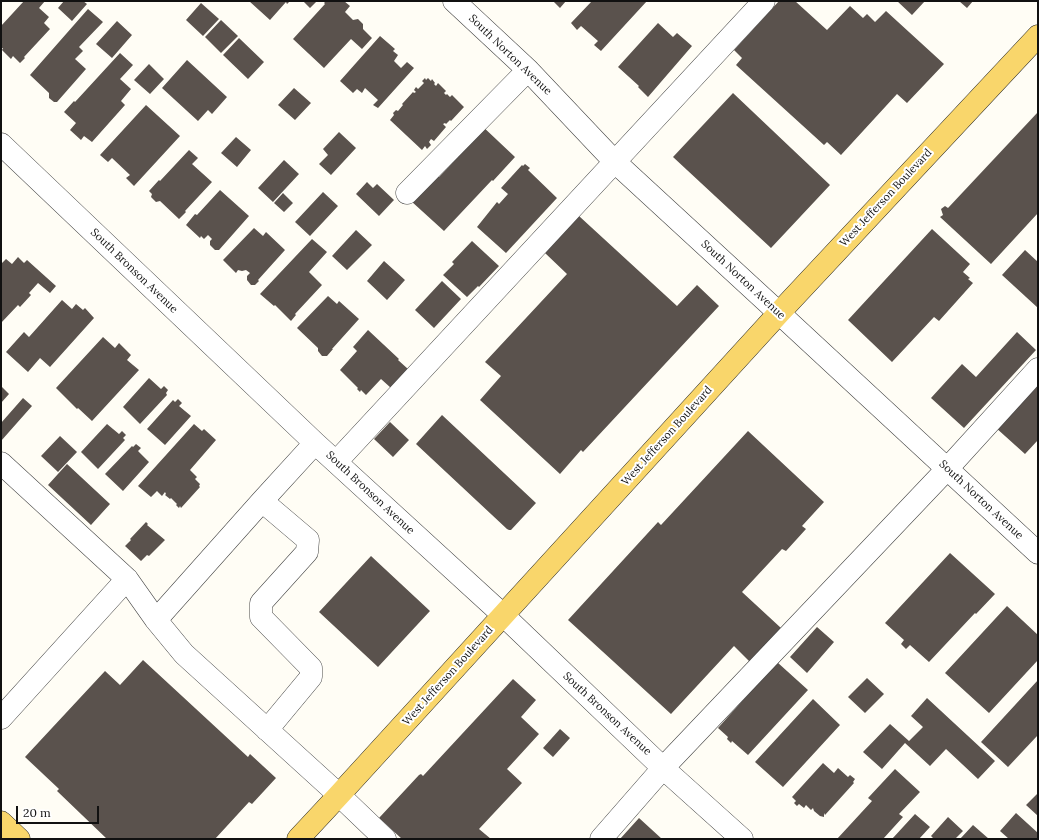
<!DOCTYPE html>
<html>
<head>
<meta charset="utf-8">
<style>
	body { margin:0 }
	#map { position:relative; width:1039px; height:840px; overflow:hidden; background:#fffdf5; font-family:Lora,serif }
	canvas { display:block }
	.frame { position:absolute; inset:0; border:2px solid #111; pointer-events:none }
	.scale { position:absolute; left:16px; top:806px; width:83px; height:18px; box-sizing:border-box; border:2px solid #111; border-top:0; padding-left:5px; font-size:12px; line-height:14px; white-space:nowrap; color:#111; -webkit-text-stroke:3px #fff; paint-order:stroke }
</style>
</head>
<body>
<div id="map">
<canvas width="1039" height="840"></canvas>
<div class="frame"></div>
<div class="scale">20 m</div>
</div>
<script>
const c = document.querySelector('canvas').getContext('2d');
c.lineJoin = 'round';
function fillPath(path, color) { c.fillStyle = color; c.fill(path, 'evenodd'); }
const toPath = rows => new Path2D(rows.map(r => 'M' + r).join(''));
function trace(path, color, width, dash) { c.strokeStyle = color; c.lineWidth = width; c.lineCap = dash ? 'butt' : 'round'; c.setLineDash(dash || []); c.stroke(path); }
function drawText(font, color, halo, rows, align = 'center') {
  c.font = font + ' Lora,serif'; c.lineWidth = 4; c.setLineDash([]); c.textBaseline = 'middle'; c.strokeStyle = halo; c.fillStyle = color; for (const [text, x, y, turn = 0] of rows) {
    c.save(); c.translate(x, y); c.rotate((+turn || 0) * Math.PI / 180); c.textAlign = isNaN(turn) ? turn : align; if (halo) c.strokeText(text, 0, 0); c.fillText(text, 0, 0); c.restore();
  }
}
const building = toPath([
	[24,1,45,1,39,8,49,17,44,23,50,29,24,57,25,58,20,63,13,56,11,59,2,50,3,48,1,48,1,26],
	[64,1,83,1,87,4,72,21,58,8],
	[249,1,290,1,287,4,286,2,270,20],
	[303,1,317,1,310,8],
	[326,1,344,1,350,6,345,12,353,20,358,19,363,24,363,29,372,38,362,49,351,39,324,68,293,39,325,4,324,3],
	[553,1,566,1,560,8],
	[592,1,647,1,601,51,594,45,598,41,581,26,577,30,571,23],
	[779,1,795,1,827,30,850,6,863,18,867,14,875,22,886,11,944,64,907,103,897,94,841,155,827,142,824,145,736,65,742,58,734,50],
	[897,1,925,1,912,15],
	[959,1,973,1,967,8],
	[201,3,219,19,203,36,186,20],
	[88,9,103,22,79,47,83,51,75,59,86,69,57,102,54,102,49,98,49,93,30,75],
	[221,20,238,36,221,53,205,37],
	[117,21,132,35,112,58,96,44],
	[658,23,673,37,677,33,692,46,648,97,638,87,639,86,618,67],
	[380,36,395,49,393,51,398,55,394,61,401,68,407,62,414,68,378,108,373,105,378,100,365,88,362,93,357,89,353,93,340,81],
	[239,38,264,62,248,79,223,55],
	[120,53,133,65,120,79,131,89,121,101,125,105,92,142,84,136,81,140,70,130,76,123,64,112,74,101,75,102],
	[187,60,227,97,212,114,208,110,198,121,162,88],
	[149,64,164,79,150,94,134,80],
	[425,78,426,80,428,78,431,81,432,79,435,83,434,84,436,86,438,83,446,91,444,93,446,95,447,94,450,97,452,95,464,107,451,121,450,120,446,124,445,123,443,124,446,127,434,141,431,139,429,142,431,145,427,149,425,146,422,150,390,120,394,115,393,113,396,110,398,111,403,105,402,104,413,92,414,93,416,92,414,90,416,87,418,89,424,83,422,81],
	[294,88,311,103,295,120,278,105],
	[733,93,830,185,771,248,673,157],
	[146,105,180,136,134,186,126,178,130,175,112,158,108,162,100,155],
	[1038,112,1038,213,991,264,940,217,943,215,941,209,945,206,948,208],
	[480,124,515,157,493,181,492,180,444,231,411,201,436,174,439,177,458,157,455,154],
	[339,132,356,148,331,175,319,164,328,155,323,149],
	[236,137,251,150,237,167,221,153],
	[189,150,198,158,192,164,212,182,185,211,186,212,179,219,160,201,156,202,151,197,152,194,149,191,159,180,160,181],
	[284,160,299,174,273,202,258,188],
	[525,164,530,168,528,170,557,198,506,253,477,227,497,202,499,204,508,194,501,188,522,165,523,166],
	[367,182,373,188,377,184,394,200,379,216,356,194],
	[220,190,249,216,219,250,215,250,210,245,210,241,212,239,208,235,204,239,201,236,200,238,186,225,195,214,197,215],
	[323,192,338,206,310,236,295,222],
	[283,193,293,203,284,212,274,203],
	[579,216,677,306,697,285,719,306,583,452,581,450,560,474,480,400,501,376,485,362,567,274,545,253],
	[254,228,263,236,266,232,285,250,258,280,259,281,255,285,251,285,247,280,247,276,250,273,246,270,242,271,238,270,236,273,223,260],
	[932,229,970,264,963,272,970,278,968,279,973,283,939,321,934,317,892,362,848,320],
	[356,230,372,245,347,270,332,256],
	[312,239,327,252,309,272,322,285,295,314,296,315,291,321,275,305,274,306,260,294],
	[472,241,499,266,479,287,478,286,467,297,443,275,454,264,452,262],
	[1025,250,1038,262,1038,308,1002,275],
	[18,257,24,263,27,260,56,286,50,293,38,283,29,293,31,295,20,307,18,305,1,323,1,264,6,259,12,264],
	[384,261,405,280,387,300,367,281],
	[442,281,461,299,434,328,415,310],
	[328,296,337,304,339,301,359,319,332,349,333,349,327,356,322,356,318,351,318,348,297,328],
	[62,300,72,309,76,304,83,310,85,308,94,318,50,367,40,358,28,372,6,352,24,332,29,337],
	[368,330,399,359,398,360,408,369,391,388,381,379,366,395,361,390,360,392,357,389,358,388,340,370,357,351,353,347],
	[1017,332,1036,350,964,428,931,398,962,364,976,377],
	[103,337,115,348,119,343,131,355,127,360,139,370,92,421,78,408,77,409,56,388],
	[149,378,161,389,164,386,168,390,166,393,167,395,140,424,123,407],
	[1038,379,1038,440,1025,454,995,427],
	[1,386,9,394,1,403],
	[23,398,32,406,1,441,1,423],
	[178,399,182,403,179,406,191,416,165,445,147,429,173,400,175,402],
	[442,415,536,503,511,530,509,530,507,529,416,444],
	[390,422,409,440,393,457,374,439],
	[107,424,119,434,122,431,126,435,123,438,125,440,98,469,81,452],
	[194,424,202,431,204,429,216,440,190,470,197,477,195,479,200,484,199,486,200,487,181,508,180,506,179,508,176,505,177,504,171,498,170,499,165,495,166,494,165,492,162,496,157,491,151,497,138,486],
	[748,431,824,502,802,526,806,529,786,551,782,549,742,592,781,628,750,662,734,646,671,714,568,620,658,522,661,525],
	[60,436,77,452,58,472,41,456],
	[136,444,141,448,138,451,149,462,123,491,105,474,132,446,133,447],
	[67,464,110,504,91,525,48,485],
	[146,522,148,524,147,525,165,540,149,556,147,555,141,561,125,546,131,540,130,539],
	[950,553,995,594,976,614,975,613,929,662,910,645,906,649,901,644,904,640,885,623],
	[371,556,430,611,378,667,319,612],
	[1007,606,1038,635,1038,660,989,713,945,673],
	[817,627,834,642,807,673,790,657],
	[143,660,248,757,250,754,276,778,252,804,249,802,215,839,107,839,57,791,59,789,25,757,105,671,120,685],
	[777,662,808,690,748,755,732,741,731,743,727,739,728,737,718,728],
	[867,678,884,694,865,713,848,697],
	[513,679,536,700,521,717,539,734,507,769,522,783,479,829,491,839,402,839,379,818,419,775,421,774,423,776],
	[1038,680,1038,735,1008,767,981,742],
	[927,698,995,761,978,779,946,749,930,766,905,743,882,769,863,752,890,724,909,741,923,727,911,716],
	[813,699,840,725,783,787,755,762],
	[560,729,570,738,553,757,543,748],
	[823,763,834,773,838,768,848,777,850,775,855,779,853,782,854,783,825,815,824,813,824,817,820,816,814,811,813,808,811,810,806,805,804,808,799,804,797,806,794,803,796,801,792,797],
	[895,769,920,792,899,814,903,817,883,839,837,839,872,801,868,798],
	[1038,793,1038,816,1026,805],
	[1016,813,1038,833,1038,839,1009,839,1000,831],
	[915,814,930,827,919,839,892,839],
	[948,817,963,831,955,839,934,839,931,836],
	[639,818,662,839,620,839],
	[973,825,989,839,960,839]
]);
const minor = toPath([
	[454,1,528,70,615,162,779,313,1038,553],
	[1,144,315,443,503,615,663,768,742,839],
	[407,193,528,70],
	[337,461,764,1],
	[1,463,127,579,156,620,184,654,339,795,385,839],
	[262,501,308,540,307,552,261,603,261,617,311,668,311,677,267,730],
	[156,620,262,501,315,443],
	[1,718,127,579],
	[601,839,663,768,947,469,1038,369]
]);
const major = toPath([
	[1,822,19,839],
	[298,839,339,795,779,313,1038,36]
]);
const streetNames = [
	["South Norton Avenue",510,55,44],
	["West Jefferson Boulevard",886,198,-47],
	["South Bronson Avenue",134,271,44],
	["South Norton Avenue",743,280,43],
	["West Jefferson Boulevard",667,436,-48],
	["South Bronson Avenue",370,493,43],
	["South Norton Avenue",981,500,43],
	["West Jefferson Boulevard",448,676,-48],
	["South Bronson Avenue",607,714,43]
];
fillPath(building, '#5a524d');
trace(minor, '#444', 23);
trace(major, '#222', 23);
trace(minor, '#fff', 22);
trace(major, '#f9d66b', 22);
drawText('11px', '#111', '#fff', streetNames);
</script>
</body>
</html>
